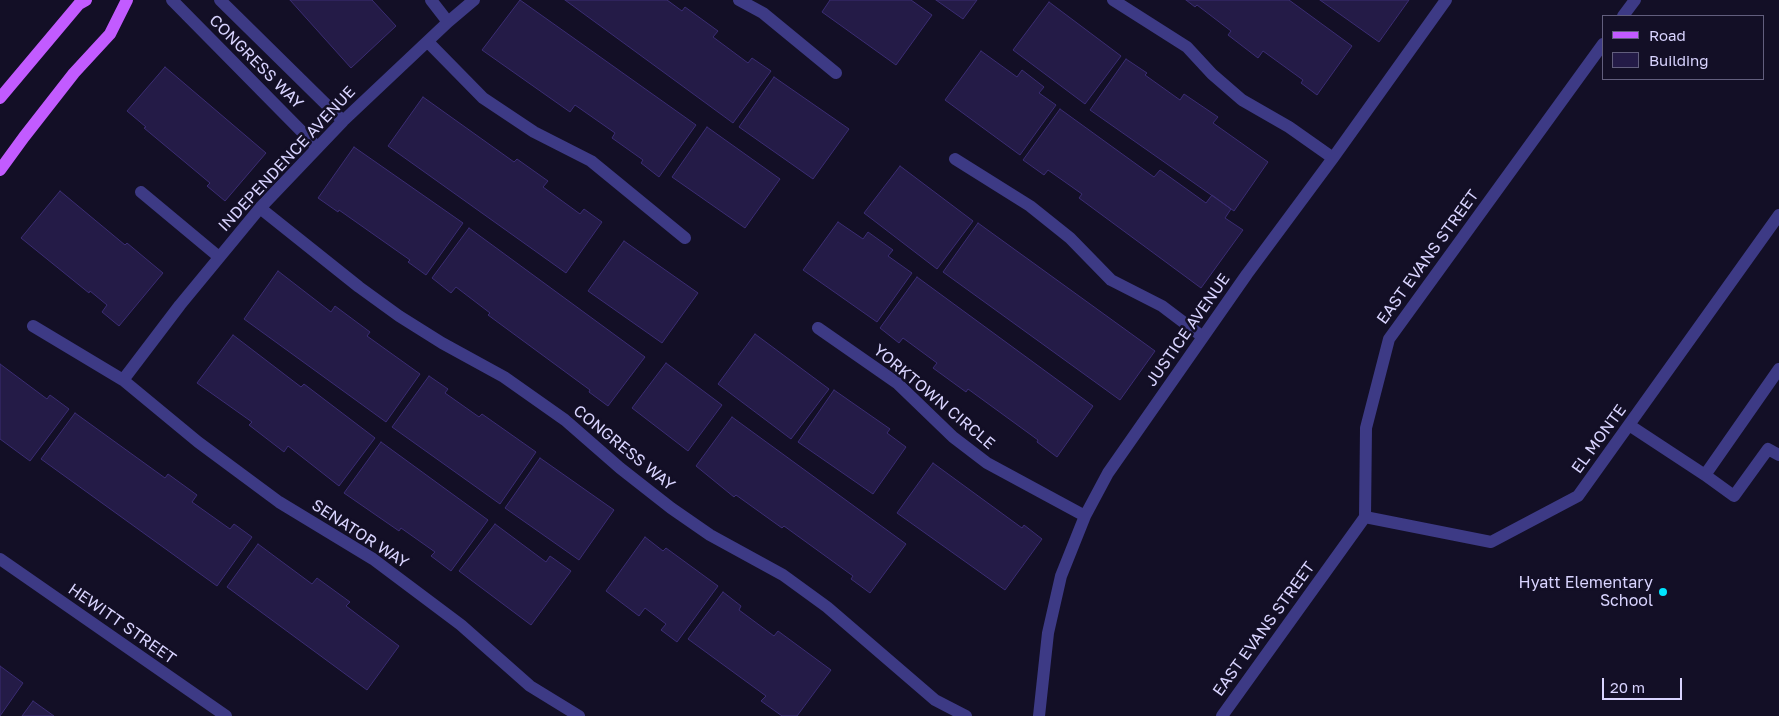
<!DOCTYPE html>
<html>
<head>
<meta charset="utf-8">
<style>
	body { margin:0 }
	#map { position:relative; width:1779px; height:716px; overflow:hidden; background:#130f26; font-family:"Golos Text",sans-serif }
	canvas { display:block }
	.legend { position:absolute; left:1602px; top:15px; width:162px; height:65px; box-sizing:border-box; background:#130f26; border:1px solid #625e7d; margin:0; padding:6px 9px; list-style:none; font-size:15px; color:#d9d4ff }
	.legend li { display:flex; align-items:center; gap:10px; height:25px }
	.legend b { width:25px; border:1px solid #625e7d }
	.scale { position:absolute; left:1602px; top:678px; width:80px; height:22px; box-sizing:border-box; border:2px solid #d9d4ff; border-top:0; padding-left:6px; font-size:15px; line-height:18px; white-space:nowrap; color:#d9d4ff; -webkit-text-stroke:4px #130f26; paint-order:stroke }
</style>
</head>
<body>
<div id="map">
<canvas width="1779" height="716"></canvas>
<ul class="legend">
<li><b style="height:6px;background:#c25bff"></b>Road</li>
<li><b style="height:14px;background:#241b47"></b>Building</li>
</ul>
<div class="scale">20 m</div>
</div>
<script>
const c = document.querySelector('canvas').getContext('2d');
c.lineJoin = 'round';
function fillPath(path, color) { c.fillStyle = color; c.fill(path, 'evenodd'); }
const toPath = rows => new Path2D(rows.map(r => 'M' + r).join(''));
function trace(path, color, width, dash) { c.strokeStyle = color; c.lineWidth = width; c.lineCap = dash ? 'butt' : 'round'; c.setLineDash(dash || []); c.stroke(path); }
function drawText(font, color, halo, rows, align = 'center') {
  c.font = font + ' "Golos Text",sans-serif'; c.lineWidth = 5; c.setLineDash([]); c.textBaseline = 'middle'; c.strokeStyle = halo; c.fillStyle = color; for (const [text, x, y, turn = 0] of rows) {
    c.save(); c.translate(x, y); c.rotate((+turn || 0) * Math.PI / 180); c.textAlign = isNaN(turn) ? turn : align; if (halo) c.strokeText(text, 0, 0); c.fillText(text, 0, 0); c.restore();
  }
}
const building = toPath([
	[290,0,372,0,396,26,351,68,290,0],
	[520,0,696,125,659,177,641,163,643,160,612,138,615,133,575,105,570,112,482,50,520,0],
	[565,0,667,0,682,11,685,7,718,31,713,37,748,63,752,58,771,71,733,123,565,0],
	[830,0,911,0,932,15,896,65,822,12,830,0],
	[936,0,977,0,963,19,936,0],
	[1186,0,1289,0,1352,46,1317,95,1301,83,1303,80,1263,51,1258,58,1228,35,1231,31,1197,5,1195,7,1186,0],
	[1320,0,1409,0,1379,42,1320,0],
	[1049,2,1121,56,1085,104,1013,50,1049,2],
	[981,51,1017,77,1022,70,1044,87,1039,93,1056,105,1020,155,945,100,981,51],
	[1126,59,1147,73,1145,75,1180,100,1184,94,1218,117,1213,123,1268,162,1234,211,1090,110,1126,59],
	[165,67,266,153,225,201,207,186,210,183,144,128,146,127,127,111,165,67],
	[774,77,849,129,813,179,739,127,774,77],
	[423,97,514,162,517,159,548,181,543,187,580,214,584,209,602,222,566,273,388,146,423,97],
	[1060,109,1154,177,1160,170,1206,203,1212,195,1231,209,1225,218,1243,230,1201,288,1079,198,1082,194,1048,170,1044,175,1023,160,1060,109],
	[707,127,780,179,745,228,672,177,707,127],
	[354,147,463,223,426,275,408,262,410,260,339,210,338,212,318,198,354,147],
	[900,166,973,221,937,269,864,213,900,166],
	[60,191,125,245,127,243,163,273,119,326,102,312,107,305,90,291,89,293,21,238,60,191],
	[838,222,863,239,868,232,893,250,888,256,912,273,877,322,803,270,838,222],
	[978,223,1155,351,1120,400,943,272,978,223],
	[469,228,645,357,608,406,589,392,590,390,488,315,490,313,456,287,451,293,432,278,469,228],
	[624,241,698,293,662,343,588,291,624,241],
	[278,271,331,312,335,306,370,332,367,336,420,374,386,422,244,319,278,271],
	[917,277,1093,406,1057,457,1037,442,1038,440,968,389,966,392,933,368,937,363,903,338,899,343,880,328,917,277],
	[755,334,829,389,791,439,718,384,755,334],
	[233,335,301,387,304,384,375,438,339,486,288,446,284,452,249,425,252,422,197,383,233,335],
	[666,363,722,405,688,451,632,408,666,363],
	[0,364,47,399,50,395,69,409,30,461,0,439,0,364],
	[429,376,448,389,445,393,479,417,482,414,536,452,500,504,392,427,429,376],
	[834,390,890,429,887,433,906,447,873,494,798,442,834,390],
	[75,413,165,478,168,474,197,495,192,502,230,529,234,524,252,537,217,586,41,459,75,413],
	[732,417,906,544,870,593,851,579,853,576,784,526,782,528,736,495,734,497,696,466,732,417],
	[381,442,488,520,451,571,431,556,435,552,401,528,399,531,344,493,381,442],
	[540,458,614,510,579,560,505,508,540,458],
	[933,463,1022,528,1024,525,1042,539,1005,590,897,513,933,463],
	[495,524,546,562,550,556,571,571,531,625,459,571,495,524],
	[645,537,663,551,666,548,718,586,677,642,661,630,666,624,645,608,639,616,606,591,645,537],
	[258,544,312,584,317,578,350,602,346,606,399,646,367,690,227,587,258,544],
	[723,592,741,606,739,610,774,636,778,631,831,670,797,716,782,716,761,701,766,696,688,639,723,592],
	[0,666,23,683,0,716,0,666],
	[33,701,54,716,22,716,33,701]
]);
const minor = toPath([
	[172,0,317,147],
	[220,0,343,121],
	[431,0,448,22],
	[739,0,763,13,836,73],
	[1113,0,1187,47,1212,74,1242,100,1289,127,1333,158],
	[1623,16,1635,0],
	[428,42,483,98,534,132,591,161,685,238],
	[955,159,1030,206,1070,238,1111,280,1162,306,1203,337],
	[141,192,219,257],
	[260,208,359,287,399,316,442,343,504,377,565,420,620,468,671,508,710,535,783,575,827,607,935,700,966,716],
	[33,326,123,380,198,442,279,502,373,559,461,625,530,686,579,716],
	[818,328,897,383,953,437,987,463,1085,516],
	[123,380,180,305,260,208,343,121,448,22,474,0],
	[1629,425,1705,475,1734,496,1768,449,1779,455],
	[1705,475,1779,369],
	[1365,517,1491,542,1578,496,1779,215],
	[0,559,226,716],
	[1039,716,1048,633,1061,576,1085,516,1108,473,1247,274,1333,158,1446,0],
	[1222,716,1365,517,1366,428,1389,339,1603,44]
]);
const major = toPath([
	[0,98,79,4,86,0],
	[0,170,24,137,74,73,110,34,127,0]
]);
const markers = [
	[1663,592,5,"#00e5ff"]
];
const streetNames = [
	["CONGRESS WAY",256,62,45],
	["INDEPENDENCE AVENUE",287,159,-47],
	["EAST EVANS STREET",1428,257,-54],
	["JUSTICE AVENUE",1188,330,-55],
	["YORKTOWN CIRCLE",934,397,40],
	["EL MONTE",1599,439,-54],
	["CONGRESS WAY",624,448,39],
	["SENATOR WAY",360,534,33],
	["HEWITT STREET",122,624,35],
	["EAST EVANS STREET",1264,629,-54]
];
const poiNames = [
	["Hyatt Elementary",1653,583],
	["School",1653,601]
];
fillPath(building, '#241b47');
trace(building, '#3b2d73', 1);
trace(minor, '#3d3a85', 12);
trace(major, '#c25bff', 12);
for (const [x, y, r, color] of markers) { const dot = new Path2D(); dot.arc(x, y, r, 0, 2 * Math.PI); c.fillStyle = color; c.fill(dot); trace(dot, '#130f26', 2); }
drawText('16px', '#d9d4ff', '#130f26', streetNames);
drawText('16px', '#d9d4ff', '#130f26', poiNames, 'right');
</script>
</body>
</html>
